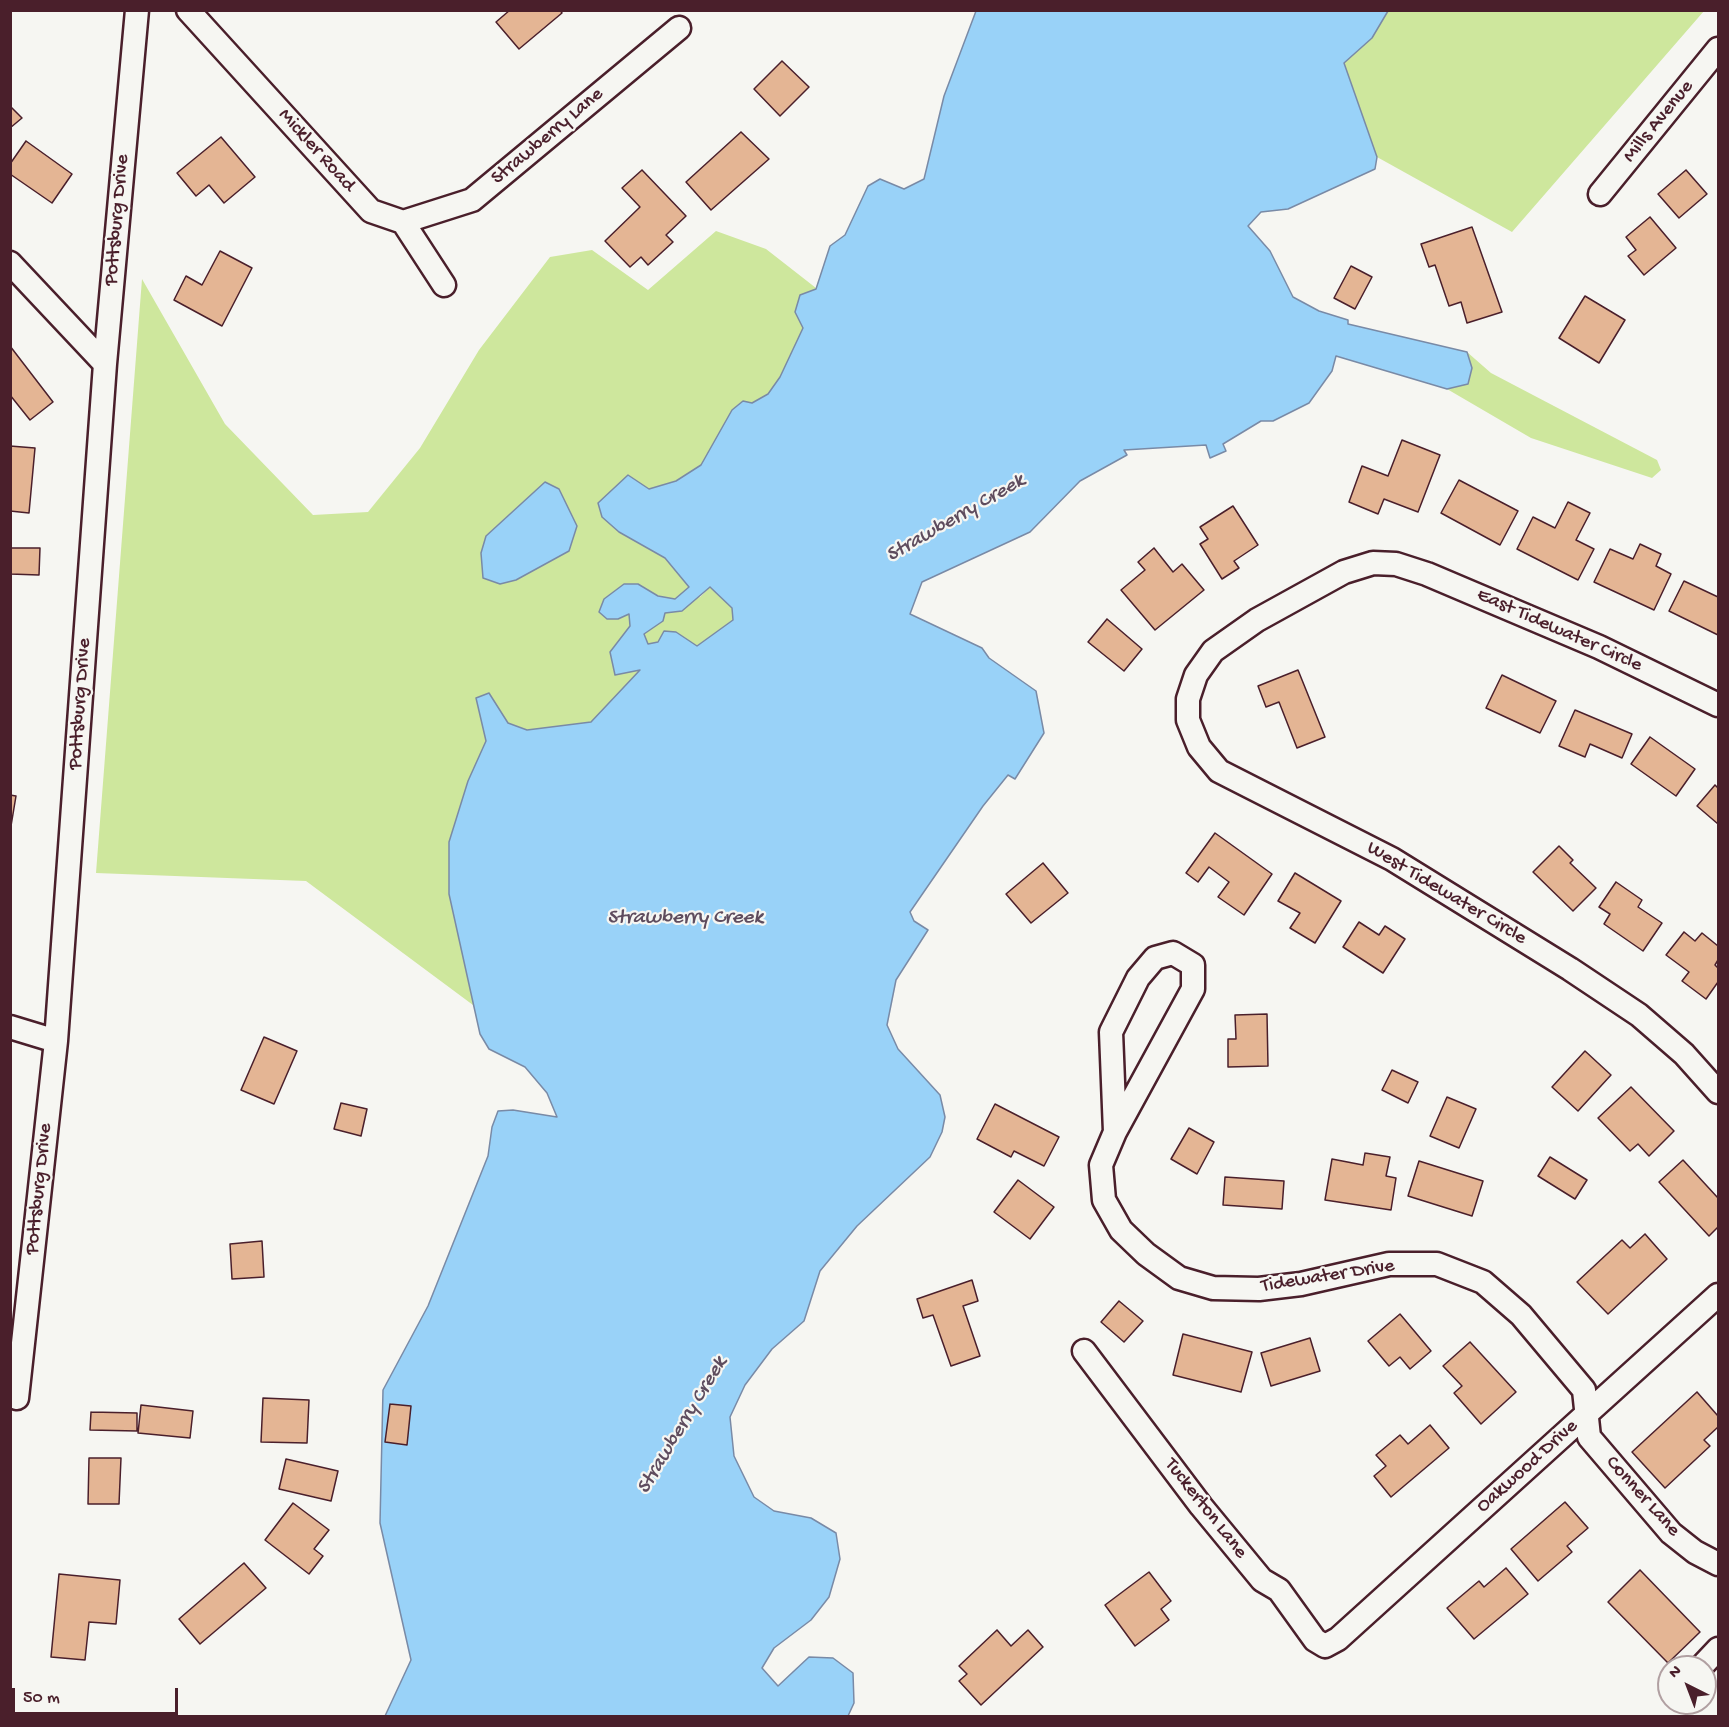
<!DOCTYPE html>
<html>
<head>
<meta charset="utf-8">
<style>
	body { margin:0 }
	#map { position:relative; width:1729px; height:1727px; overflow:hidden; background:#f6f6f2; font-family:"Gochi Hand",sans-serif }
	canvas { display:block }
	.frame { position:absolute; inset:0; border:12px solid #4a1f2b; pointer-events:none }
	.north { position:absolute; left:1657px; top:1655px; width:60px; height:60px; box-sizing:border-box; background:#f6f6f2; border:2px solid #b1a0a2; border-radius:50%; rotate:318deg; font-size:16px; font-weight:700; line-height:24px; text-align:center; color:#4a1f2b }
	.north::after { content:''; display:block; margin:auto; width:21px; height:27px; background:#4a1f2b; clip-path:polygon(50% 0,100% 100%,50% 72%,0 100%) }
	.scale { position:absolute; left:12px; top:1688px; width:166px; height:27px; box-sizing:border-box; border:3px solid #4a1f2b; border-top:0; padding-left:8px; font-size:18px; line-height:21px; white-space:nowrap; color:#4a1f2b; -webkit-text-stroke:4px #f6f6f2; paint-order:stroke }
</style>
</head>
<body>
<div id="map">
<canvas width="1729" height="1727"></canvas>
<div class="frame"></div>
<div class="north">N</div>
<div class="scale">50 m</div>
</div>
<script>
const c = document.querySelector('canvas').getContext('2d');
c.lineJoin = 'round';
function fillPath(path, color) { c.fillStyle = color; c.fill(path, 'evenodd'); }
const toPath = rows => new Path2D(rows.map(r => 'M' + r).join(''));
function trace(path, color, width, dash) { c.strokeStyle = color; c.lineWidth = width; c.lineCap = dash ? 'butt' : 'round'; c.setLineDash(dash || []); c.stroke(path); }
function drawText(font, color, halo, rows, align = 'center') {
  c.font = font + ' "Gochi Hand",sans-serif'; c.lineWidth = 4.5; c.setLineDash([]); c.textBaseline = 'middle'; c.strokeStyle = halo; c.fillStyle = color; for (const [text, x, y, turn = 0] of rows) {
    c.save(); c.translate(x, y); c.rotate((+turn || 0) * Math.PI / 180); c.textAlign = isNaN(turn) ? turn : align; if (halo) c.strokeText(text, 0, 0); c.fillText(text, 0, 0); c.restore();
  }
}
const green = toPath([
	[1280,10,1704,11,1512,232,1377,157,1344,63],
	[880,179,904,189,924,179,806,322,796,391,619,532,665,558,690,587,675,599,658,596,638,584,629,613,700,597,710,587,732,608,733,621,473,1005,306,881,96,873,142,279,225,424,313,515,368,512,420,448,479,350,550,257,592,250,648,290,716,231,766,249,816,288,830,246,845,235,868,186],
	[545,482,559,489,565,505,486,536],
	[1467,352,1491,373,1657,460,1661,470,1652,478,1531,438,1447,389,1468,384,1472,368]
]);
const water = toPath([
	[976,11,1388,11,1372,38,1344,63,1377,157,1375,169,1288,209,1261,212,1248,226,1270,251,1293,297,1319,311,1348,320,1348,324,1467,352,1472,368,1468,384,1447,389,1336,356,1332,371,1309,403,1273,421,1261,421,1223,444,1226,451,1210,458,1206,445,1124,450,1127,455,1080,481,1030,532,922,582,910,614,982,648,989,658,1036,691,1044,733,1015,779,1008,775,983,806,910,912,914,921,928,930,896,980,887,1025,898,1049,940,1095,945,1117,942,1132,930,1157,857,1226,820,1271,804,1321,772,1349,745,1385,730,1417,734,1456,754,1497,774,1511,811,1518,836,1533,840,1559,829,1597,811,1620,774,1648,762,1668,778,1686,809,1657,833,1658,853,1673,854,1703,848,1716,385,1716,411,1660,380,1523,383,1390,428,1306,488,1156,492,1127,498,1111,513,1110,557,1117,547,1093,525,1067,489,1049,480,1034,449,894,449,842,468,781,486,741,476,698,489,693,508,723,527,730,591,722,640,670,615,675,610,652,630,626,629,614,618,619,607,619,599,612,604,599,624,584,638,584,658,596,675,599,689,587,665,558,619,532,602,517,598,503,628,475,649,489,676,481,701,465,732,410,743,401,752,403,768,394,780,377,803,328,795,312,800,295,816,289,830,246,845,235,868,186,880,179,904,189,924,179,944,96,976,11],
	[710,587,732,608,733,620,697,646,676,632,664,631,658,642,648,644,644,634,663,621,665,613,682,611,710,587],
	[545,482,559,489,577,526,569,551,516,580,500,584,483,578,481,553,486,536,545,482]
]);
const building = toPath([
	[510,10,560,10,562,13,519,49,496,22,510,10],
	[782,61,809,87,780,116,754,89,782,61],
	[10,106,22,118,10,128,10,106],
	[741,132,769,159,711,210,686,182,741,132],
	[221,137,255,177,224,203,209,185,196,196,177,173,221,137],
	[26,141,72,174,52,203,10,174,10,164,26,141],
	[642,170,686,216,666,235,673,242,648,265,641,257,630,267,605,241,640,207,622,188,642,170],
	[1686,170,1707,194,1679,218,1658,194,1686,170],
	[1650,217,1676,248,1644,275,1628,256,1636,250,1626,237,1650,217],
	[1472,227,1502,312,1467,323,1461,302,1449,306,1435,265,1429,267,1421,244,1472,227],
	[220,251,252,268,222,326,174,300,186,276,202,285,220,251],
	[1351,266,1372,277,1355,309,1334,298,1351,266],
	[1585,296,1625,320,1599,363,1559,338,1585,296],
	[10,346,53,402,30,420,10,395,10,346],
	[1402,440,1440,455,1418,512,1384,499,1378,514,1349,502,1362,466,1388,476,1402,440],
	[10,446,35,448,29,513,10,511,10,446],
	[1459,480,1518,511,1500,545,1441,513,1459,480],
	[1568,502,1590,513,1576,540,1594,549,1578,580,1517,549,1533,517,1555,528,1568,502],
	[1233,506,1258,545,1234,561,1239,568,1222,579,1200,544,1208,539,1200,527,1233,506],
	[1640,544,1661,554,1656,566,1671,574,1654,610,1594,582,1610,549,1633,559,1640,544],
	[10,548,40,548,39,575,10,574,10,548],
	[1154,548,1173,572,1182,564,1204,590,1155,630,1121,590,1145,570,1138,562,1154,548],
	[1684,581,1718,597,1718,635,1669,611,1684,581],
	[1107,619,1142,649,1124,671,1088,642,1107,619],
	[1298,670,1325,737,1297,748,1279,702,1266,707,1258,686,1298,670],
	[1502,675,1556,701,1540,733,1486,708,1502,675],
	[1575,710,1632,734,1622,758,1590,744,1585,757,1559,746,1575,710],
	[1650,737,1695,769,1676,796,1631,764,1650,737],
	[1715,785,1718,788,1718,824,1697,806,1715,785],
	[10,795,16,796,10,832,10,795],
	[1215,833,1272,874,1244,915,1218,897,1229,882,1209,867,1198,882,1186,873,1215,833],
	[1559,846,1573,860,1570,863,1596,888,1573,911,1533,872,1559,846],
	[1043,863,1068,893,1031,923,1006,894,1043,863],
	[1295,873,1341,901,1315,943,1290,928,1300,913,1278,901,1295,873],
	[1616,882,1642,900,1638,907,1662,923,1643,951,1604,924,1610,914,1599,907,1616,882],
	[1359,922,1379,935,1385,926,1405,939,1383,973,1343,947,1359,922],
	[1684,932,1695,941,1702,933,1718,946,1718,960,1715,965,1718,968,1718,982,1706,999,1682,981,1689,972,1666,955,1684,932],
	[1267,1014,1268,1066,1228,1067,1228,1039,1236,1039,1235,1015,1267,1014],
	[264,1037,297,1051,274,1104,241,1090,264,1037],
	[1585,1051,1611,1075,1578,1111,1552,1087,1585,1051],
	[1392,1070,1418,1082,1408,1103,1382,1090,1392,1070],
	[1631,1087,1674,1131,1649,1156,1638,1144,1630,1151,1598,1118,1631,1087],
	[1447,1097,1476,1109,1459,1148,1430,1136,1447,1097],
	[341,1103,367,1109,361,1136,334,1129,341,1103],
	[995,1104,1059,1137,1044,1166,1014,1151,1011,1157,977,1139,995,1104],
	[1189,1128,1214,1142,1197,1174,1171,1159,1189,1128],
	[1365,1153,1390,1157,1386,1176,1396,1178,1391,1210,1325,1200,1332,1159,1363,1165,1365,1153],
	[1550,1157,1587,1180,1575,1199,1538,1176,1550,1157],
	[1683,1160,1718,1198,1718,1227,1709,1236,1659,1182,1683,1160],
	[1419,1161,1483,1181,1472,1216,1408,1196,1419,1161],
	[1225,1177,1284,1181,1282,1209,1223,1205,1225,1177],
	[1018,1180,1054,1207,1030,1239,994,1212,1018,1180],
	[1645,1234,1667,1259,1608,1314,1577,1282,1622,1240,1630,1248,1645,1234],
	[262,1241,264,1277,232,1279,230,1244,262,1241],
	[972,1280,978,1301,963,1306,980,1356,951,1366,933,1315,923,1318,917,1299,972,1280],
	[1119,1301,1143,1321,1124,1342,1101,1322,1119,1301],
	[1400,1314,1431,1351,1410,1369,1400,1357,1389,1366,1368,1341,1400,1314],
	[1183,1334,1252,1352,1241,1392,1173,1375,1183,1334],
	[1310,1338,1320,1371,1271,1386,1261,1353,1310,1338],
	[1470,1342,1516,1392,1481,1424,1454,1393,1462,1386,1443,1366,1470,1342],
	[1697,1392,1718,1416,1718,1427,1704,1440,1710,1446,1665,1488,1632,1452,1697,1392],
	[263,1398,309,1400,307,1443,261,1442,263,1398],
	[390,1404,411,1406,407,1445,385,1442,390,1404],
	[141,1405,193,1411,190,1438,138,1433,141,1405],
	[91,1412,137,1413,137,1431,90,1430,91,1412],
	[1430,1425,1449,1448,1391,1497,1374,1476,1386,1466,1376,1455,1400,1435,1408,1444,1430,1425],
	[89,1458,121,1458,119,1504,88,1504,89,1458],
	[286,1459,338,1471,331,1501,279,1489,286,1459],
	[1565,1502,1588,1528,1567,1546,1572,1552,1538,1581,1511,1549,1565,1502],
	[293,1503,329,1530,314,1549,323,1556,309,1574,265,1540,293,1503],
	[244,1563,266,1588,200,1644,179,1619,244,1563],
	[1506,1568,1528,1594,1474,1639,1447,1608,1479,1581,1484,1587,1506,1568],
	[1640,1570,1700,1632,1668,1663,1608,1602,1640,1570],
	[1149,1572,1171,1601,1161,1609,1169,1620,1135,1646,1105,1605,1149,1572],
	[59,1574,120,1580,116,1624,89,1622,85,1660,51,1657,59,1574],
	[997,1630,1011,1646,1028,1630,1043,1647,981,1705,959,1681,967,1674,959,1666,997,1630]
]);
const street = toPath([
	[188,10,371,211,403,222,444,285],
	[1600,194,1718,49],
	[403,222,472,200,679,28],
	[10,263,105,364],
	[1718,705,1599,647,1427,574,1396,564,1373,563,1344,572,1257,620,1213,651,1196,675,1188,699,1188,720,1199,747,1219,771,1392,859,1570,969,1639,1015,1684,1054,1718,1092],
	[10,1027,56,1041],
	[1115,1132,1111,1032,1138,978,1155,958,1173,953,1193,965,1193,989,1115,1132,1101,1165,1104,1200,1121,1230,1146,1254,1179,1278,1213,1288,1259,1289,1301,1284,1389,1264,1437,1264,1483,1282,1521,1315,1584,1390,1589,1437,1671,1533,1695,1552,1718,1564],
	[1084,1351,1201,1506,1262,1580,1279,1590,1315,1640,1325,1646,1338,1639,1718,1295],
	[17,1398,56,1041,105,364,137,10],
	[1701,1667,1718,1649]
]);
const streetNames = [
	["Mills Avenue",1659,122,-51],
	["Strawberry Lane",548,137,-40],
	["Mickler Road",316,151,48],
	["Pottsburg Drive",118,220,-85],
	["East Tidewater Circle",1559,631,24],
	["Pottsburg Drive",81,704,-86],
	["West Tidewater Circle",1446,894,31],
	["Pottsburg Drive",40,1189,-84],
	["Tidewater Drive",1328,1277,-9],
	["Oakwood Drive",1528,1467,-42],
	["Conner Lane",1642,1497,48],
	["Tuckerton Lane",1205,1509,52]
];
const waterNames = [
	["Strawberry Creek",956,519,-30],
	["Strawberry Creek",685,919],
	["Strawberry Creek",683,1426,-59]
];
fillPath(green, '#cee79d');
fillPath(water, '#99d2f8');
trace(water, '#798aa6', 1.5);
fillPath(building, '#e4b594');
trace(building, '#4a1f2b', 1.5);
trace(street, '#4a1f2b', 27);
trace(street, '#f6f6f2', 22);
drawText('20px', '#4a1f2b', '#f6f6f2', streetNames);
drawText('italic 21px', '#5e4c5e', '#f6f6f2', waterNames);
</script>
</body>
</html>
